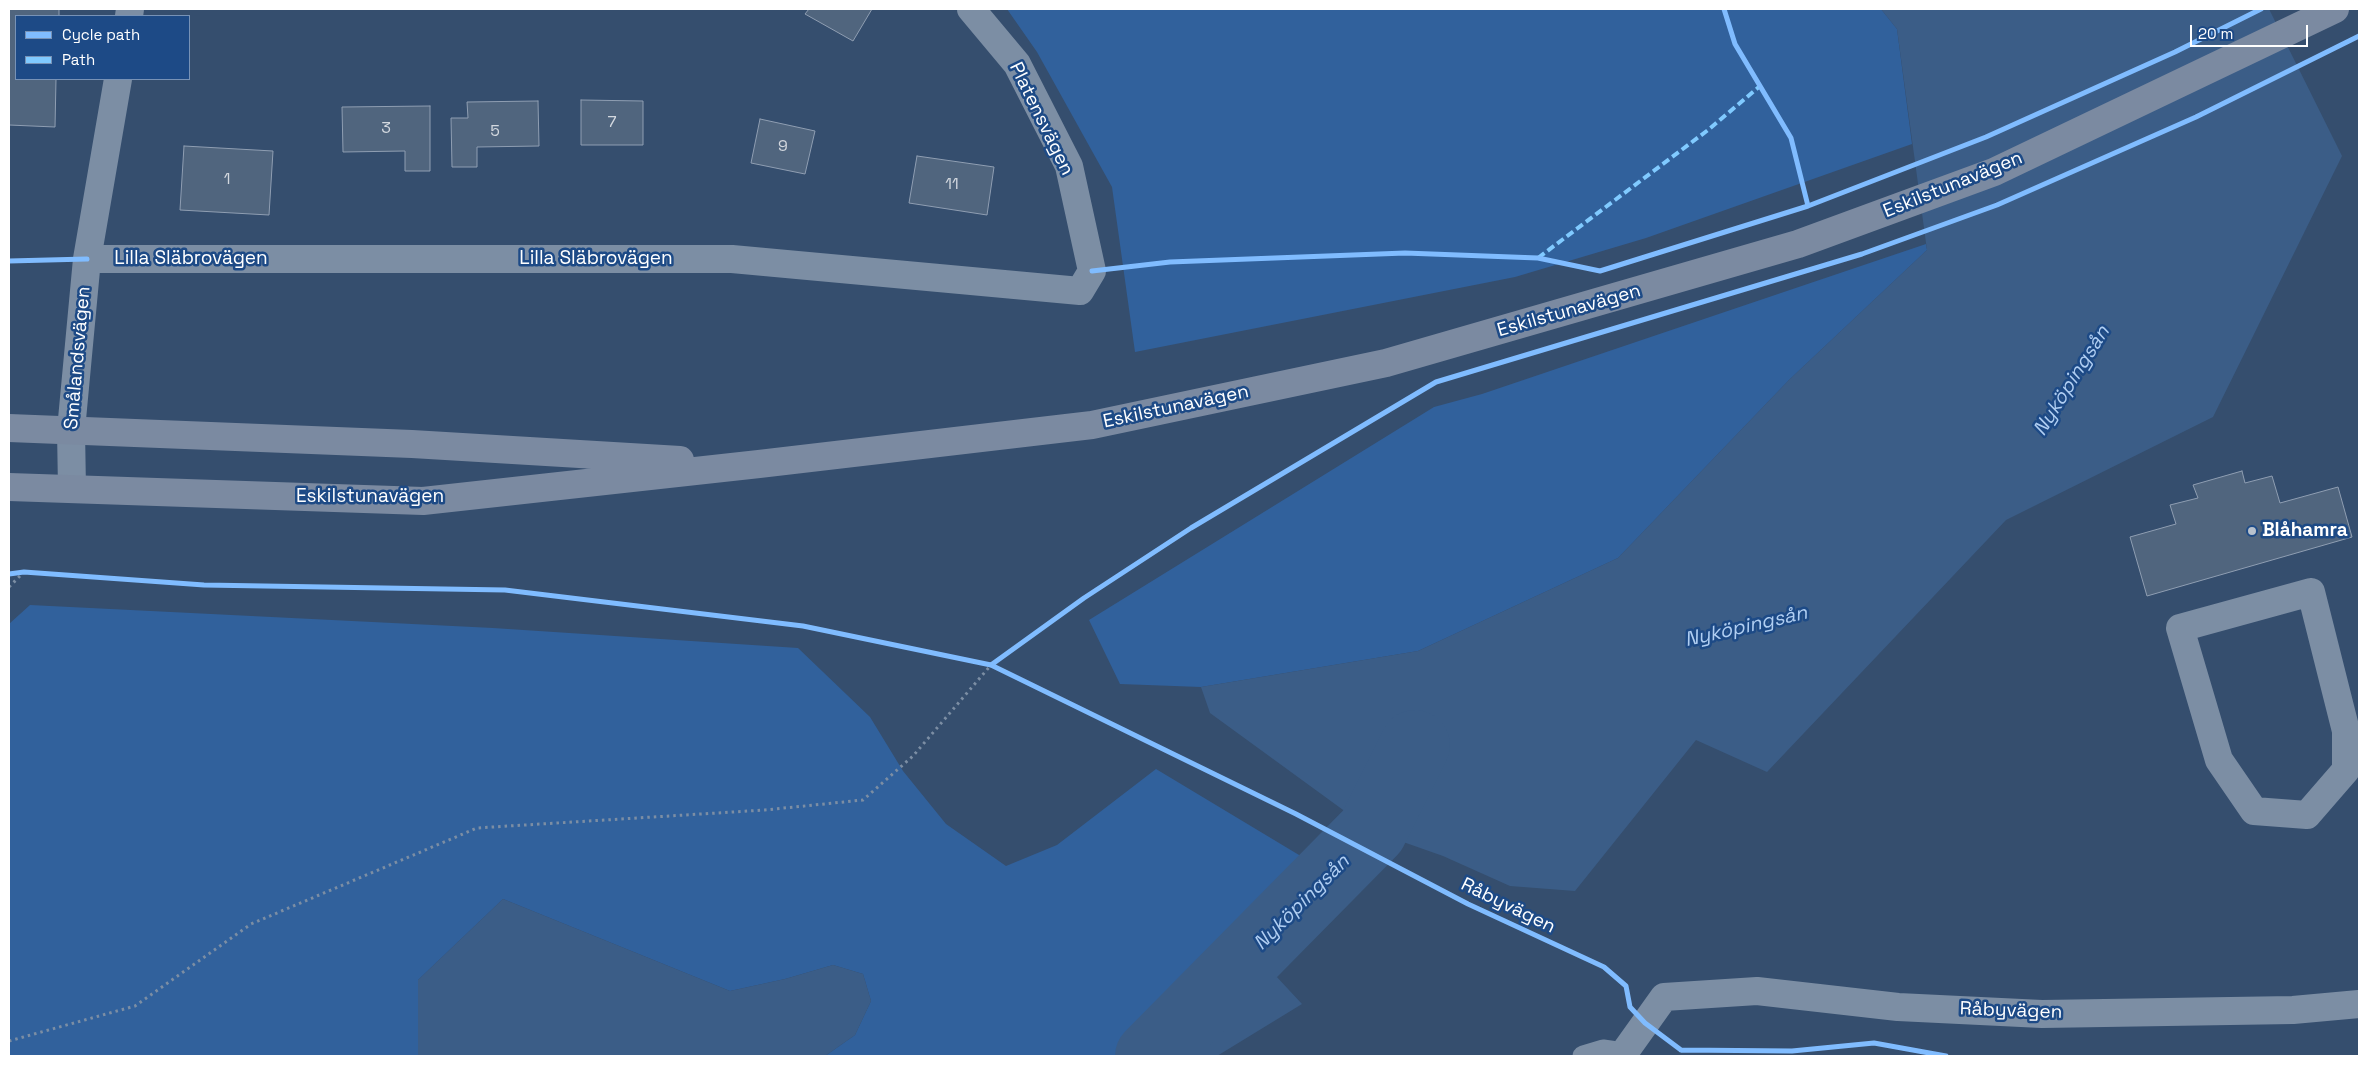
<!DOCTYPE html>
<html>
<head>
<meta charset="utf-8">
<style>
	body { margin:0 }
	#map { position:relative; width:2368px; height:1065px; overflow:hidden; background:#354e6e; font-family:"Space Grotesk",sans-serif }
	canvas { display:block }
	.frame { position:absolute; inset:0; border:10px solid #fff; pointer-events:none }
	.legend { position:absolute; left:15px; top:15px; width:175px; height:65px; box-sizing:border-box; background:#1d4a86; border:1px solid #7792b6; margin:0; padding:6px 9px; list-style:none; font-size:15px; color:#fff }
	.legend li { display:flex; align-items:center; gap:10px; height:25px }
	.legend b { width:25px; border:1px solid #7792b6 }
	.scale { position:absolute; left:2190px; top:25px; width:118px; height:22px; box-sizing:border-box; border:2px solid #fff; border-top:0; padding-left:6px; font-size:15px; line-height:18px; white-space:nowrap; color:#fff; -webkit-text-stroke:4px #1d4a86; paint-order:stroke }
</style>
</head>
<body>
<div id="map">
<canvas width="2368" height="1065"></canvas>
<div class="frame"></div>
<ul class="legend">
<li><b style="height:6px;background:#80bcff"></b>Cycle path</li>
<li><b style="height:6px;background:#80caff"></b>Path</li>
</ul>
<div class="scale">20 m</div>
</div>
<script>
const c = document.querySelector('canvas').getContext('2d');
c.lineJoin = 'round';
function fillPath(path, color) { c.fillStyle = color; c.fill(path, 'evenodd'); }
const toPath = rows => new Path2D(rows.map(r => 'M' + r).join(''));
function trace(path, color, width, dash) { c.strokeStyle = color; c.lineWidth = width; c.lineCap = dash ? 'butt' : 'round'; c.setLineDash(dash || []); c.stroke(path); }
function drawText(font, color, halo, rows, align = 'center') {
  c.font = font + ' "Space Grotesk",sans-serif'; c.lineWidth = 5; c.setLineDash([]); c.textBaseline = 'middle'; c.strokeStyle = halo; c.fillStyle = color; for (const [text, x, y, turn = 0] of rows) {
    c.save(); c.translate(x, y); c.rotate((+turn || 0) * Math.PI / 180); c.textAlign = isNaN(turn) ? turn : align; if (halo) c.strokeText(text, 0, 0); c.fillText(text, 0, 0); c.restore();
  }
}
const green = toPath([
	[1007,9,1881,9,1897,29,1912,144,1646,238,1515,277,1135,352,1112,187,1037,52],
	[1926,244,1927,250,1789,380,1618,558,1418,651,1201,687,1120,684,1089,620,1434,407,1482,394],
	[30,605,493,628,798,648,870,717,903,771,946,824,1006,866,1057,845,1156,769,1304,858,1248,946,1125,1056,825,1056,855,1035,871,1001,863,974,833,965,785,979,730,991,503,899,418,980,418,1056,9,1056,9,624]
]);
const water = toPath([
	[1881,9,2269,9,2342,156,2213,417,2006,520,1767,772,1696,740,1575,891,1510,886,1443,856,1372,831,1210,713,1201,687,1418,651,1618,558,1789,380,1927,250,1897,29],
	[503,899,730,991,785,979,833,965,863,974,871,1001,855,1035,825,1056,418,1056,418,980],
	[1248,946,1302,1004,1217,1056,1125,1056]
]);
const river = toPath([
	[1150,1056,1372,831,1415,745]
]);
const building = toPath([
	[9,9,59,9,59,16,16,16,16,79,56,79,55,127,9,125,9,9],
	[809,9,872,9,853,41,805,14,809,9],
	[581,100,643,101,643,145,581,145,581,100],
	[538,101,539,146,477,147,477,167,452,167,451,118,468,118,467,102,538,101],
	[430,106,430,171,405,171,405,151,343,152,342,107,430,106],
	[760,119,815,131,805,174,751,163,760,119],
	[184,146,273,151,269,215,180,210,184,146],
	[917,156,994,167,987,215,909,203,917,156],
	[2242,471,2245,483,2272,476,2280,503,2338,487,2352,537,2147,596,2130,537,2176,524,2170,505,2198,498,2193,485,2242,471]
]);
const path = toPath([
	[9,587,24,572],
	[9,1041,135,1006,251,924,477,828,765,810,863,800,913,756,991,665]
]);
const service = toPath([
	[1583,1056,1603,1050,1624,1053]
]);
const minor = toPath([
	[129,16,130,9],
	[87,259,732,259,1080,291,1092,271,1069,166,1017,64,971,9],
	[72,489,71,430,87,259,118,79],
	[2311,592,2346,731,2346,770,2307,815,2254,811,2219,760,2180,628,2311,592],
	[1624,1056,1624,1053,1664,997,1757,991,1898,1007,2042,1014,2293,1010,2359,1004]
]);
const primary = toPath([
	[9,428,412,444,680,460],
	[9,487,423,501,759,464,1092,425,1386,363,1798,244,1994,172,2335,9]
]);
const quiet = toPath([
	[1538,258,1708,130,1760,86]
]);
const cycleway = toPath([
	[1724,9,1735,44,1791,138,1808,206],
	[9,261,87,259],
	[1092,271,1170,262,1405,253,1538,258,1600,271,1808,206,1986,137,2175,52,2261,9],
	[9,574,24,572,204,585,505,590,803,626,991,665,1296,814,1468,904,1604,967,1626,986,1630,1007,1645,1023,1681,1050],
	[991,665,1084,598,1191,528,1436,382,1862,254,1997,205,2196,117,2359,36],
	[1681,1050,1792,1051,1874,1043,1946,1056]
]);
const markers = [
	[2252,531,5,"#b8c1cc"]
];
const numberNames = [
	["7",612,123],
	["3",386,129],
	["5",495,132],
	["9",783,147],
	["1",227,180],
	["11",952,185]
];
const streetNames = [
	["Platensvägen",1041,119,64],
	["Eskilstunavägen",1953,185,-22],
	["Lilla Släbrovägen",191,259],
	["Lilla Släbrovägen",596,259],
	["Eskilstunavägen",1569,311,-16],
	["Smålandsvägen",78,358,-85],
	["Eskilstunavägen",1176,407,-12],
	["Eskilstunavägen",370,497],
	["Råbyvägen",1508,906,26],
	["Råbyvägen",2011,1011,2]
];
const poiNames = [
	["Blåhamra",2262,531]
];
const waterNames = [
	["Nyköpingsån",2072,381,-58],
	["Nyköpingsån",1746,627,-13],
	["Nyköpingsån",1302,903,-45]
];
fillPath(green, '#31619c');
fillPath(water, '#3b5d87');
trace(river, '#3b5d87', 70);
fillPath(building, '#50657e');
trace(building, '#8f9eb2', 1);
trace(path, '#7c8ea4', 3, [2.5, 4]);
trace(service, '#7c8ea4', 21);
trace(minor, '#7c8ea4', 28);
trace(primary, '#7b8aa1', 28);
trace(quiet, '#80caff', 4, [8, 4]);
trace(cycleway, '#80bcff', 5);
for (const [x, y, r, color] of markers) { const dot = new Path2D(); dot.arc(x, y, r, 0, 2 * Math.PI); c.fillStyle = color; c.fill(dot); trace(dot, '#1d4a86', 2); }
drawText('16px', '#d3d8df', null, numberNames);
drawText('19px', '#fff', '#1d4a86', streetNames);
drawText('bold 19px', '#fff', '#1d4a86', poiNames, 'left');
drawText('italic 20px', '#b0cef2', '#1d4a86', waterNames);
</script>
</body>
</html>
